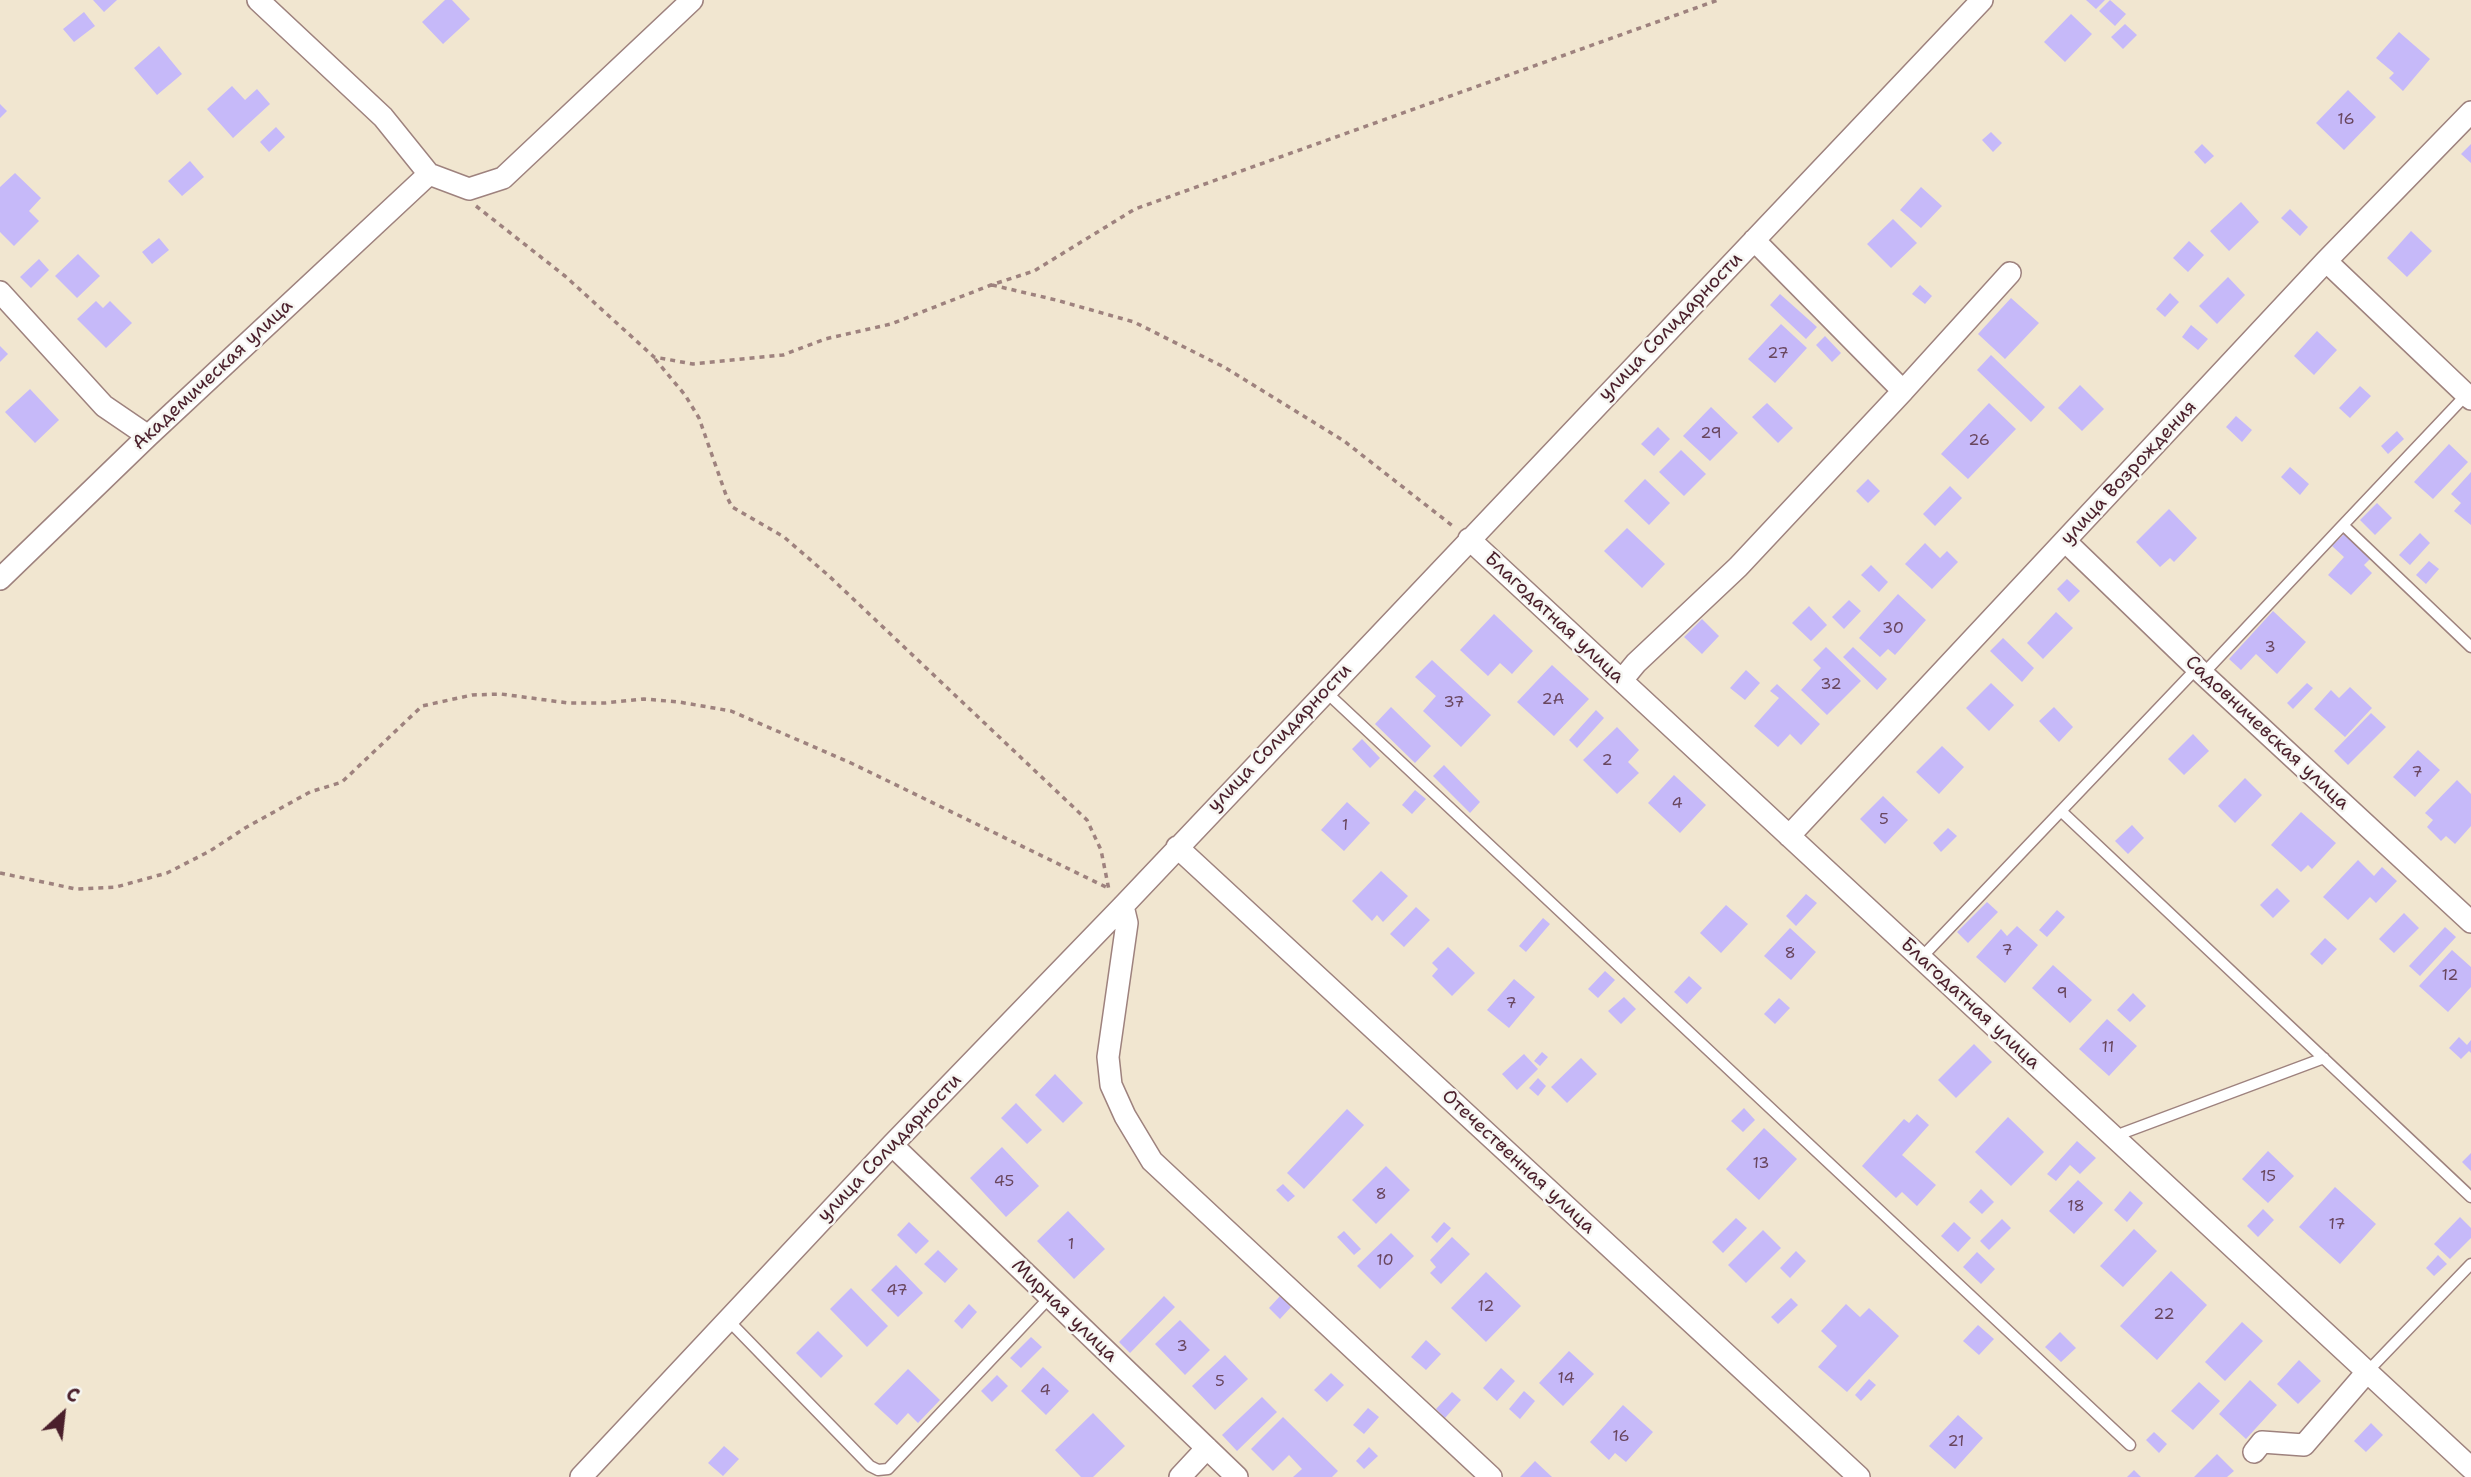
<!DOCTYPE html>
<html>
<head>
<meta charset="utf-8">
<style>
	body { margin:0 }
	#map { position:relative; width:2471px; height:1477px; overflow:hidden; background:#f1e6d0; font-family:"Shantell Sans",sans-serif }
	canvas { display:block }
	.north { position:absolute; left:28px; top:1379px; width:70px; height:70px; -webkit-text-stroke:5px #f6f6f2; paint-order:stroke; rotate:27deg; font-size:19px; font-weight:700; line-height:28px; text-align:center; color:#4a1f2b }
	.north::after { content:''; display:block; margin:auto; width:24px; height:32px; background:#4a1f2b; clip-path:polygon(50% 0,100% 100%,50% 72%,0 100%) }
</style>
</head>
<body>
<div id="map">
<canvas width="2471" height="1477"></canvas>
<div class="north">С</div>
</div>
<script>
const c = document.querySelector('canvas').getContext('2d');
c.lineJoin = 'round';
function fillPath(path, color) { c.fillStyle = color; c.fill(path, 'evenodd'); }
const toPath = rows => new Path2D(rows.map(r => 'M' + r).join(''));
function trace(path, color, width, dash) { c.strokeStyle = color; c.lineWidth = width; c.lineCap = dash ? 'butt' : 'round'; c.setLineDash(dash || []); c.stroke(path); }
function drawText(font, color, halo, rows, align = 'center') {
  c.font = font + ' "Shantell Sans",sans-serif'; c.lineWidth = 5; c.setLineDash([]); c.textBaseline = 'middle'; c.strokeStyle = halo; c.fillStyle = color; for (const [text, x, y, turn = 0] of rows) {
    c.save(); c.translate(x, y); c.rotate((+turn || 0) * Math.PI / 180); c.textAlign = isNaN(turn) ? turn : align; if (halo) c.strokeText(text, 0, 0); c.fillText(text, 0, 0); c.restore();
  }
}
const building = toPath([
	[93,0,117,0,104,12],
	[445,0,452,0,470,19,443,44,422,22],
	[2086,0,2105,0,2096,9],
	[2110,0,2126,14,2115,26,2099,11],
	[84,12,95,26,74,42,63,29],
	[2071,14,2092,34,2065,62,2044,42],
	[2125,24,2137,35,2123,49,2111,37],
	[2399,32,2430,59,2403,91,2389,78,2394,73,2376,58],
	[159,46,182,74,157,95,134,68],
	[232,86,245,100,257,89,270,104,233,138,207,109],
	[2348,90,2376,117,2344,150,2316,123],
	[0,104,7,111,0,118],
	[276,127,285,137,269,152,260,142],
	[1991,132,2002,143,1993,152,1982,140],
	[2202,144,2214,156,2205,164,2194,152],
	[2471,144,2471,163,2461,154],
	[190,161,204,177,182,196,168,181],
	[15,173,41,198,29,211,39,221,14,246,0,232,0,187],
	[1921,187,1942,206,1921,228,1900,210],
	[2241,202,2259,222,2229,251,2210,231],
	[2290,209,2308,227,2300,236,2281,218],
	[1893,219,1917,243,1891,268,1867,244],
	[2411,231,2432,251,2407,277,2387,258],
	[159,238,169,250,152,264,142,252],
	[2189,241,2204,255,2188,272,2173,258],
	[78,254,100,276,77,298,55,276],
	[39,259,49,270,31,288,20,277],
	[2228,277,2245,295,2217,324,2199,306],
	[1920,285,1932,296,1925,304,1912,294],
	[2170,293,2179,302,2165,317,2156,309],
	[1780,294,1817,327,1806,339,1770,305],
	[2011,298,2039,323,2005,359,1978,334],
	[96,301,103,308,110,301,132,323,106,348,77,319],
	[1781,324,1807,348,1775,383,1748,359],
	[2191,325,2208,339,2198,350,2182,337],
	[2317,331,2337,350,2314,375,2294,356],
	[1825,336,1841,353,1832,362,1816,345],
	[0,346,8,354,0,362],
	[1991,355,2045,407,2031,422,1977,370],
	[2080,385,2104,409,2082,431,2058,408],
	[2360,386,2371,396,2350,418,2339,408],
	[30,389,59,420,35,443,5,412],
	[1767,403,1793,428,1778,443,1752,417],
	[1989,403,2016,429,1968,479,1941,454],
	[1711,407,1738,433,1710,461,1683,436],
	[2236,416,2252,430,2242,442,2226,427],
	[1658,427,1670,439,1654,456,1641,444],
	[2397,431,2404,439,2388,454,2381,446],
	[2449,444,2468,462,2433,499,2414,482],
	[1681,450,1706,474,1684,496,1659,472],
	[2290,467,2309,484,2300,495,2281,477],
	[2471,472,2471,525,2454,511,2461,503,2451,494],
	[1645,479,1670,503,1649,525,1624,501],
	[1868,479,1880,491,1868,503,1856,491],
	[1950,486,1962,498,1935,526,1923,514],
	[2377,503,2392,518,2375,535,2360,520],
	[2169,509,2197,538,2174,562,2170,558,2160,567,2136,542],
	[1627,528,1665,564,1642,588,1604,551],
	[2420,533,2430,543,2410,565,2399,555],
	[2344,534,2371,558,2364,565,2372,573,2351,595,2328,575,2344,557,2332,546],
	[1925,543,1940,558,1947,551,1958,562,1932,589,1905,564],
	[2429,561,2439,569,2426,584,2416,575],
	[1871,565,1888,582,1879,592,1861,575],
	[2067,579,2080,591,2069,602,2057,589],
	[1898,594,1926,620,1895,655,1888,649,1880,657,1859,638],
	[1849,600,1861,611,1844,629,1832,617],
	[1809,606,1827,625,1811,641,1792,623],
	[2273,611,2306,642,2277,674,2256,654,2241,670,2229,659],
	[2056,612,2073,628,2043,659,2027,643],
	[1494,614,1533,651,1512,674,1500,663,1488,676,1460,650],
	[1702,619,1719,636,1702,654,1684,637],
	[2003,638,2034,668,2022,682,1990,651],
	[1826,647,1861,681,1827,715,1801,690,1821,668,1813,660],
	[1853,647,1887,679,1877,690,1843,657],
	[1432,660,1491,715,1461,747,1423,711,1436,696,1415,677],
	[1552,665,1589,699,1554,736,1517,702],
	[1746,670,1760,683,1745,700,1730,688],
	[1991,683,2014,705,1989,731,1966,708],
	[2307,683,2313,688,2293,709,2287,703],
	[1777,684,1820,724,1801,745,1790,734,1778,747,1754,726,1779,698,1770,691],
	[2350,687,2372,708,2345,737,2314,709,2331,690,2339,698],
	[1391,707,1431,746,1415,763,1375,724],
	[2054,707,2073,727,2059,742,2039,721],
	[1596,710,1604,718,1577,748,1569,740],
	[2371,713,2386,727,2348,765,2334,751],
	[1617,727,1639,750,1628,762,1639,773,1617,794,1583,760],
	[2193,734,2209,751,2184,775,2168,759],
	[1362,739,1380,758,1370,768,1352,749],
	[1942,746,1964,767,1939,794,1916,772],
	[2418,750,2440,770,2415,797,2393,777],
	[1444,765,1480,802,1470,813,1433,776],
	[1674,775,1706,805,1680,833,1648,803],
	[2245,778,2262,795,2235,823,2218,806],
	[2457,780,2471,794,2471,826,2455,844,2446,836,2441,841,2427,827,2433,820,2425,813],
	[1415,790,1426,799,1412,814,1402,805],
	[1883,796,1908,820,1885,844,1860,819],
	[1347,802,1370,823,1344,851,1321,830],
	[2301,812,2336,843,2312,869,2308,865,2301,872,2271,845],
	[2132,825,2144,838,2128,854,2115,841],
	[1948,828,1957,836,1941,852,1933,843],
	[2358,860,2374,876,2382,867,2397,881,2376,903,2370,897,2348,920,2323,897],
	[1381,871,1408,896,1383,922,1377,915,1372,921,1352,901],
	[2277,888,2290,901,2273,918,2260,905],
	[1806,894,1817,903,1796,926,1786,916],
	[1987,902,1998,912,1968,943,1957,932],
	[1726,905,1748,924,1721,953,1700,933],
	[1416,907,1430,920,1404,947,1390,934],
	[2057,910,2065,917,2047,937,2039,930],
	[2404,913,2419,928,2394,953,2379,939],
	[1543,918,1550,924,1526,952,1519,946],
	[2017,926,2038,945,2005,983,1976,957,2001,929,2007,936],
	[2445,927,2456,937,2420,976,2409,966],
	[1790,928,1816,952,1791,980,1764,956],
	[2325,938,2337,949,2322,965,2310,954],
	[1448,947,1475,973,1452,996,1432,976,1438,969,1432,963],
	[2452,950,2471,967,2471,987,2448,1012,2419,986],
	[2053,965,2092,1000,2070,1023,2032,988],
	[1605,971,1615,980,1598,998,1588,989],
	[1689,976,1702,988,1687,1004,1674,992],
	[1514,979,1535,997,1509,1028,1487,1010],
	[2133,993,2146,1006,2130,1022,2117,1010],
	[1624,997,1636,1009,1621,1024,1608,1011],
	[1779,998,1790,1008,1775,1024,1764,1014],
	[2107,1019,2137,1046,2109,1076,2079,1049],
	[2459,1037,2467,1045,2471,1040,2471,1053,2469,1051,2461,1059,2449,1048],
	[1974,1044,1992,1062,1956,1098,1938,1080],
	[1542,1052,1548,1057,1540,1066,1534,1061],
	[1524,1054,1538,1069,1517,1090,1502,1074],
	[1581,1058,1597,1074,1567,1103,1551,1087],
	[1055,1074,1083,1103,1063,1123,1035,1095],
	[1538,1078,1546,1086,1538,1096,1529,1088],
	[1016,1103,1042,1130,1027,1144,1001,1118],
	[1744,1108,1755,1120,1743,1132,1731,1121],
	[1347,1109,1364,1125,1304,1189,1287,1173],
	[1917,1114,1929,1125,1902,1155,1936,1185,1917,1206,1902,1192,1896,1198,1862,1166,1904,1119,1909,1123],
	[2008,1117,2044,1152,2011,1186,1975,1152],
	[1764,1128,1797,1159,1759,1200,1726,1169],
	[2077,1141,2096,1158,2080,1174,2070,1165,2056,1181,2047,1174],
	[1002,1147,1039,1186,1006,1217,970,1178],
	[2268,1151,2294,1176,2268,1203,2242,1179],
	[2471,1153,2471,1171,2462,1162],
	[1386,1166,1410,1190,1376,1224,1352,1200],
	[2078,1180,2103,1203,2074,1234,2049,1211],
	[1283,1184,1295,1196,1288,1202,1276,1190],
	[2335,1187,2376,1224,2340,1264,2299,1227],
	[1981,1189,1994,1202,1982,1214,1969,1202],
	[2130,1191,2143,1203,2127,1222,2114,1210],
	[2263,1209,2274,1220,2258,1237,2247,1226],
	[1068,1211,1105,1249,1074,1279,1037,1241],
	[2460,1217,2471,1228,2471,1238,2450,1259,2434,1244],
	[1736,1218,1747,1228,1723,1253,1712,1242],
	[2002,1219,2011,1228,1989,1250,1980,1241],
	[909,1222,929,1241,916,1254,897,1235],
	[1444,1222,1451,1228,1437,1243,1431,1237],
	[1954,1222,1971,1238,1958,1252,1941,1236],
	[2134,1229,2157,1251,2123,1287,2100,1266],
	[1763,1230,1781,1248,1746,1283,1728,1265],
	[1344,1231,1361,1249,1354,1255,1337,1237],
	[1391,1233,1414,1256,1380,1289,1357,1266],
	[1452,1237,1470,1254,1441,1284,1430,1273,1436,1267,1430,1260],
	[938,1250,958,1269,945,1283,924,1264],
	[1796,1251,1806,1261,1790,1278,1780,1268],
	[1977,1252,1995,1269,1981,1284,1963,1267],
	[2438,1255,2447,1264,2434,1276,2426,1268],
	[896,1265,923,1293,898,1317,871,1290],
	[2171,1271,2207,1305,2157,1360,2120,1326],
	[1486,1272,1521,1306,1486,1342,1451,1308],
	[851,1288,888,1326,867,1347,830,1309],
	[1164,1296,1175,1307,1130,1353,1119,1342],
	[1280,1296,1291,1307,1280,1319,1269,1308],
	[1791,1298,1798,1305,1778,1324,1771,1317],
	[969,1304,977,1312,962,1329,954,1321],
	[1846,1304,1860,1317,1869,1308,1899,1336,1847,1392,1818,1367,1837,1346,1821,1331],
	[1180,1320,1210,1350,1185,1375,1155,1344],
	[2242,1322,2263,1341,2225,1381,2205,1362],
	[1978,1325,1994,1339,1979,1355,1963,1341],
	[818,1331,843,1356,821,1378,796,1353],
	[2060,1332,2076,1348,2061,1362,2045,1347],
	[1031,1337,1042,1347,1021,1368,1010,1358],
	[1426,1340,1441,1354,1426,1370,1411,1357],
	[1569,1351,1594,1374,1563,1406,1539,1383],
	[1225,1355,1248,1379,1215,1410,1192,1386],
	[2299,1360,2321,1381,2298,1404,2277,1384],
	[1043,1367,1069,1391,1046,1415,1021,1391],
	[1501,1368,1515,1381,1497,1401,1483,1388],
	[908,1369,940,1400,918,1423,908,1413,897,1425,874,1404],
	[1331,1373,1344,1385,1327,1402,1314,1390],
	[997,1375,1008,1386,992,1402,981,1391],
	[1869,1379,1876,1385,1861,1401,1855,1395],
	[2250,1380,2277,1405,2246,1439,2219,1414],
	[2199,1382,2220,1401,2193,1430,2171,1411],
	[1524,1391,1535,1401,1520,1419,1509,1409],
	[1452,1392,1461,1400,1445,1418,1436,1409],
	[1262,1397,1277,1412,1237,1451,1222,1435],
	[1623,1405,1653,1432,1626,1462,1615,1453,1609,1460,1590,1442],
	[1368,1408,1379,1417,1364,1434,1353,1425],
	[1093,1413,1125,1446,1093,1477,1081,1477,1055,1450],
	[1958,1415,1983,1438,1955,1469,1929,1446],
	[1283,1417,1338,1471,1332,1477,1293,1477,1302,1469,1289,1455,1273,1471,1251,1449],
	[2371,1423,2383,1435,2366,1452,2354,1441],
	[2154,1432,2167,1444,2159,1453,2146,1440],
	[724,1446,739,1459,723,1476,708,1463],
	[1369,1447,1378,1456,1364,1469,1356,1461],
	[2217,1454,2234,1471,2227,1477,2194,1477],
	[1535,1461,1552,1477,1520,1477],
	[2134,1470,2141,1477,2127,1477]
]);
const path = toPath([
	[476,206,565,276,654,357,693,364,783,355,825,339,891,324,991,285,1034,271,1135,209,1718,0],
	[992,285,1056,300,1134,322,1224,367,1344,441,1454,527],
	[655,359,685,395,699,418,726,495,732,507,784,537,829,576,1087,820,1101,850,1109,890],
	[0,873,76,889,116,887,167,873,210,851,245,828,310,792,342,782,422,706,472,695,501,694,568,703,605,703,644,699,679,702,731,711,851,763,1108,888]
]);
const lane = toPath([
	[2466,395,2343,525,2471,647],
	[2203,674,2343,525],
	[1325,691,2130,1445],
	[2061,811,2471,1197],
	[1921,958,2197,668],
	[2116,1139,2123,1133,2324,1058],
	[728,1320,870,1466,878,1470,888,1469,1050,1297],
	[2367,1372,2471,1264]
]);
const street = toPath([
	[258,0,383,117,429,174,469,189,503,178,692,0],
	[2326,261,2471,399],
	[0,292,104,406,148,436],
	[1903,391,2010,273],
	[1469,539,2471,1468],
	[2065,541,2203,674,2471,922],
	[0,579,148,436,429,174],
	[1622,680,1636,663,1738,567,1903,391,1754,240],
	[1789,836,2326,261,2471,112],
	[1177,847,1859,1477],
	[1123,906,1127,923,1108,1057,1111,1085,1125,1116,1152,1161,1491,1477],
	[892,1145,1237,1477],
	[2254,1452,2262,1442,2304,1445,2367,1372],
	[581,1477,892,1145,1123,906,1982,0],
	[1180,1477,1207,1448]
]);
const numberNames = [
	["16",2346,120],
	["27",1778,354],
	["29",1711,434],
	["26",1979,441],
	["30",1893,629],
	["3",2270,648],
	["32",1831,685],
	["2А",1553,700],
	["37",1454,703],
	["2",1607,761],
	["7",2417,773],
	["4",1677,804],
	["5",1884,820],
	["1",1345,826],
	["7",2007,951],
	["8",1790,954],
	["12",2450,976],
	["9",2062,994],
	["7",1511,1004],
	["11",2108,1048],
	["13",1761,1164],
	["15",2268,1177],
	["45",1004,1182],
	["8",1381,1195],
	["18",2076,1207],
	["17",2337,1225],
	["1",1071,1245],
	["10",1385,1261],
	["47",897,1291],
	["12",1486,1307],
	["22",2164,1315],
	["3",1182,1347],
	["14",1566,1379],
	["5",1220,1382],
	["4",1045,1391],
	["16",1621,1437],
	["21",1956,1442]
];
const streetNames = [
	["улица Солидарности",1671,327,-46],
	["Академическая улица",213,375,-43],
	["улица Возрождения",2129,473,-47],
	["Благодатная улица",1554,618,43],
	["Садовничевская улица",2267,733,43],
	["улица Солидарности",1280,738,-46],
	["Благодатная улица",1970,1004,43],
	["улица Солидарности",890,1148,-46],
	["Отечественная улица",1518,1162,43],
	["Мирная улица",1064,1311,44]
];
fillPath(building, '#c6b9f9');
trace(lane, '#9e827e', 13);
trace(street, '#9e827e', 24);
trace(path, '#9e827e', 3.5, [5, 5]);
trace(lane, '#fff', 10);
trace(street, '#fff', 21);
drawText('16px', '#69465e', null, numberNames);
drawText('19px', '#4a1f2b', '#f6f6f2', streetNames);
</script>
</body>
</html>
